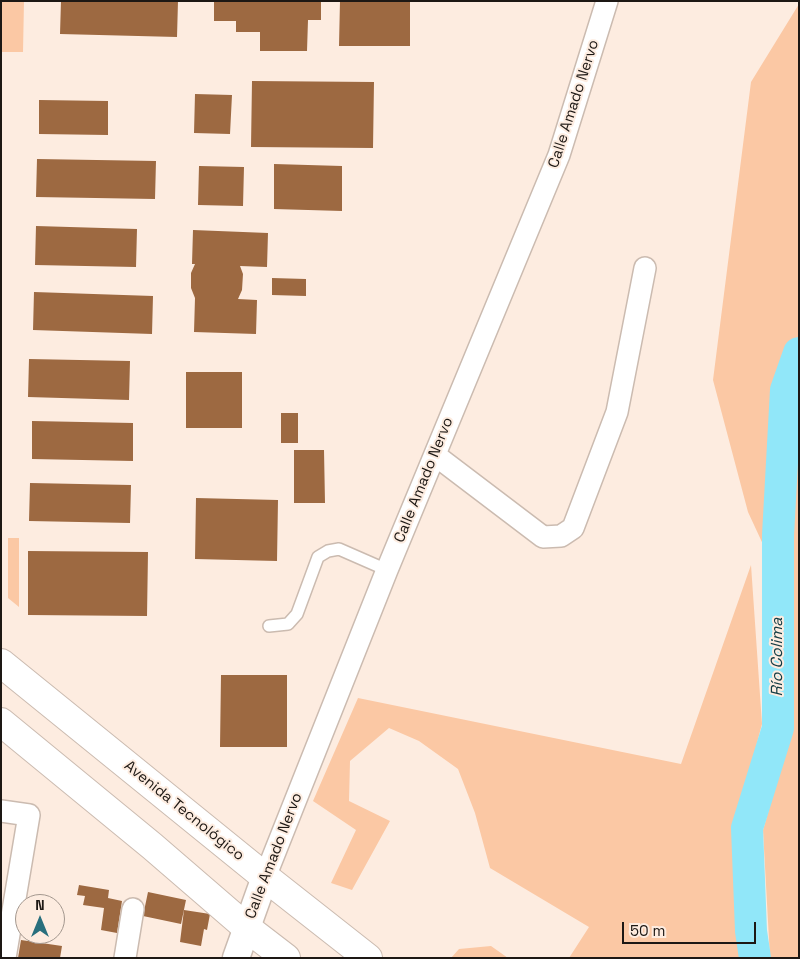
<!DOCTYPE html>
<meta charset="utf-8">
<style>
body{margin:0}
#map{position:relative;width:800px;height:959px;overflow:hidden;background:#fdece0;font-family:"Space Grotesk",sans-serif}
canvas{display:block}
.frame{position:absolute;inset:0;border:2px solid #1d1814;pointer-events:none}
.north{position:absolute;left:15px;top:894px;width:50px;height:50px;box-sizing:border-box;background:#fdece0;border:1px solid #a3978e;border-radius:50%;rotate:0deg;font-size:14px;font-weight:700;line-height:20px;text-align:center;color:#1d1814}
.north::after{content:'';display:block;margin:auto;width:18px;height:22px;background:#296f7d;clip-path:polygon(50% 0,100% 100%,50% 72%,0 100%)}
.scale{position:absolute;left:622px;top:922px;width:134px;height:22px;box-sizing:border-box;border:2px solid #1d1814;border-top:0;padding-left:6px;font-size:15px;line-height:18px;white-space:nowrap;color:#1d1814;-webkit-text-stroke:4px #fdece0;paint-order:stroke}
</style>
<div id="map">
<canvas width="800" height="959"></canvas>
<div class="frame"></div>
<div class="north">N</div>
<div class="scale">50 m</div>
</div>
<script>
const context = document.querySelector('canvas').getContext('2d');
context.lineJoin = 'round';
function paint(path, color) { context.fillStyle = color; context.fill(path, 'evenodd'); }
function strokePath(path, color, width, dash) { context.strokeStyle = color; context.lineWidth = width; context.lineCap = dash ? 'butt' : 'round'; context.setLineDash(dash || []); context.stroke(path); }
function label(font, color, halo, rows, align = 'center') {
  context.font = font + ' "Space Grotesk",sans-serif'; context.lineWidth = 4; context.setLineDash([]); context.textBaseline = 'middle'; context.strokeStyle = halo; context.fillStyle = color; for (const [text, x, y, turn = 0] of rows) {
    context.save(); context.translate(x, y); context.rotate((+turn || 0) * Math.PI / 180); context.textAlign = isNaN(turn) ? turn : align; if (halo) context.strokeText(text, 0, 0); context.fillText(text, 0, 0); context.restore();
  }
}
paint(new Path2D(`
 M1,1H24L23,52H1Z
 M799,4V958H770L763,830L793,726L787,596L748,512L713,380L751,82Z
 M8,538H19V607L8,598Z
 M751,565L762,724L735,827L741,958H569L589,927L490,868L475,813L458,769L419,741L389,728L350,761L349,801L390,821L352,890L331,883L356,830L313,801L358,698L681,764Z
 M491,946L508,958H451L459,949Z`), '#fbc8a4');
strokePath(new Path2D(`
 M755,958L751,931L747,828L778,728V535L786,390L799,353`), '#91e7f9', 32);
paint(new Path2D(`
 M61,1H178L177,37L60,34Z
 M214,1H321V20H308L307,51H260V32H236V21H214Z
 M340,1H410V46H339Z
 M252,81L374,82L373,148L251,147Z
 M195,94L232,95L230,134L194,133Z
 M39,100L108,101V135L39,134Z
 M37,159L156,161L155,199L36,197Z
 M274,164L342,166V211L274,209Z
 M199,166L244,167L243,206L198,205Z
 M36,226L137,229L136,267L35,265Z
 M193,230L268,233L267,267L240,266L243,274L242,290L238,299L257,300L256,334L194,332L195,298L191,288V273L195,264H192Z
 M272,278L306,279V296L272,295Z
 M34,292L153,296L152,334L33,330Z
 M29,359L130,361L129,400L28,397Z
 M186,372H242V428H186Z
 M281,413H298V443H281Z
 M32,421L133,423V461L32,459Z
 M294,450H324L325,503H294Z
 M30,483L131,485L130,523L29,521Z
 M196,498L278,500L277,561L195,559Z
 M28,551L148,552L147,616L28,615Z
 M221,675H287V747H220Z
 M79,885L109,890L108,898L122,901L117,933L101,930L104,908L83,905L85,896L77,895Z
 M148,892L186,900L181,924L143,916Z
 M184,910L210,914L207,930L204,929L201,946L180,942Z
 M21,940L62,946L60,958H18Z`), '#9d6941');
const service = new Path2D(`
 M269,626L288,624L297,614L318,557L328,551L339,549L387,570`);
const minor = new Path2D(`
 M435,455L543,537L561,536L573,528L617,412L645,268
 M1,811L29,815L5,958
 M265,877L387,570L559,155L607,1
 M125,958L133,909`);
const tertiary = new Path2D(`
 M236,958L265,877`);
const primary = new Path2D(`
 M1,663L265,877L368,958
 M1,722L152,846L247,928L286,958`);
strokePath(service, '#cbbbb0', 14);
strokePath(minor, '#cbbbb0', 24);
strokePath(tertiary, '#cbbbb0', 29);
strokePath(primary, '#cbbbb0', 30);
strokePath(service, '#fff', 11);
strokePath(minor, '#fff', 21);
strokePath(tertiary, '#fff', 26);
strokePath(primary, '#fff', 28);
label('15px', '#1d1814', '#fdece0', [
 ["Calle Amado Nervo",574,104,-72],
 ["Calle Amado Nervo",424,480,-68],
 ["Avenida Tecnológico",184,811,39],
 ["Calle Amado Nervo",274,856,-69]
]);
label('italic 16px', '#123b43', '#fdece0', [
 ["Río Colima",778,657,-90]
]);
</script>
